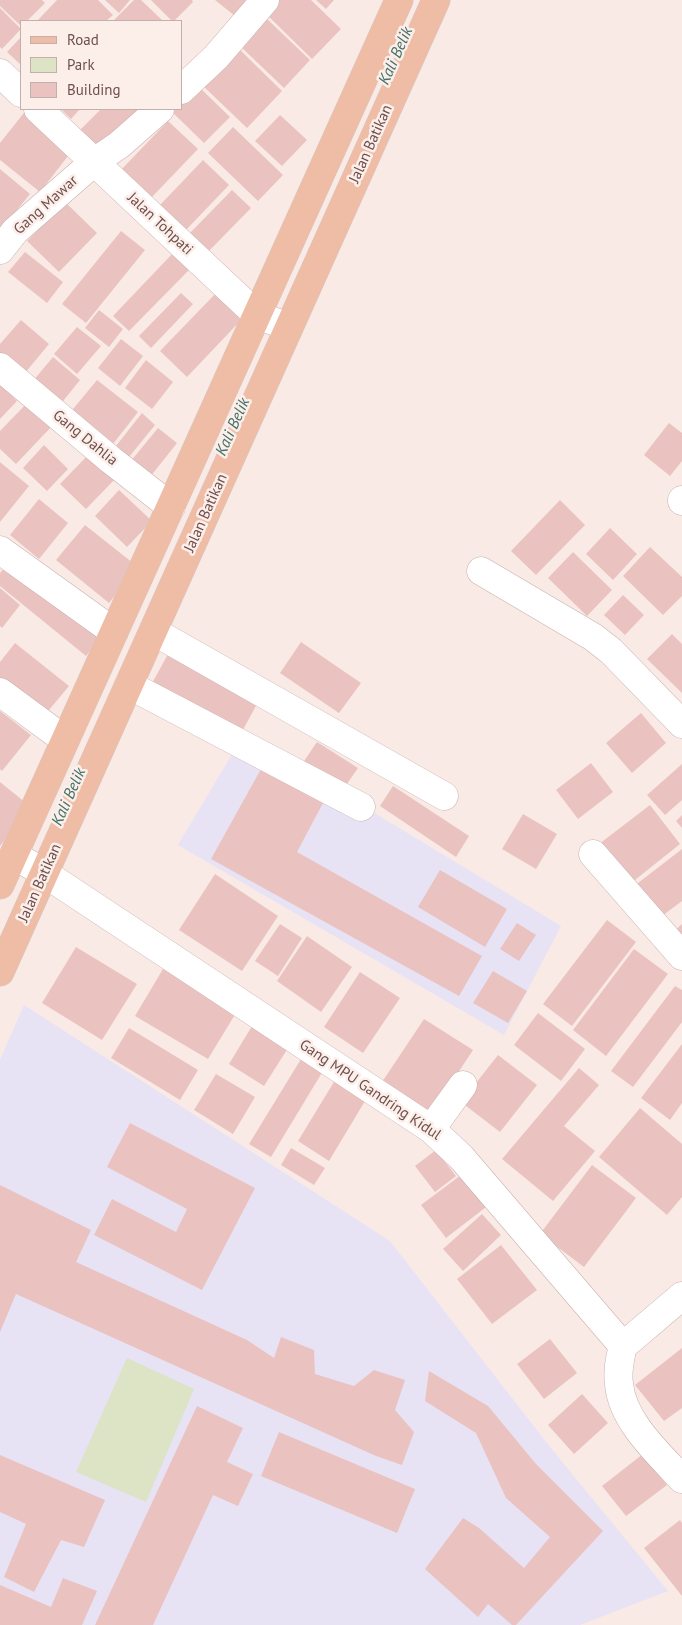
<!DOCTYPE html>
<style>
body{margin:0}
#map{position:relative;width:682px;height:1625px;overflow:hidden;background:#f9eae5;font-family:"PT Sans",sans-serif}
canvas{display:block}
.legend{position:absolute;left:20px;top:20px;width:162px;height:90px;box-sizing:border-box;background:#fcefea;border:1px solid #c3afac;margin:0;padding:6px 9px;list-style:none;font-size:15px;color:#6e4f4e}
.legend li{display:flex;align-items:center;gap:10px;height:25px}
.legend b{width:25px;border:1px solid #c3afac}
</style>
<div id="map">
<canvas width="682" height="1625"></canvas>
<ul class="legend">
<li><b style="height:6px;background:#efbca5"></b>Road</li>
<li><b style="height:14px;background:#dce4c5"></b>Park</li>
<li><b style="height:14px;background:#eac3c0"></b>Building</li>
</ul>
</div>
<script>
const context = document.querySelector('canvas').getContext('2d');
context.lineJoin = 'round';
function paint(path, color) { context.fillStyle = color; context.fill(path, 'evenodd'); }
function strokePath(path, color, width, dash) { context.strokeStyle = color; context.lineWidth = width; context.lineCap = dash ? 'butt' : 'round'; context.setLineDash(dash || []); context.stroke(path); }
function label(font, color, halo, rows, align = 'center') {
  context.font = font + ' "PT Sans",sans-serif'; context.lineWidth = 5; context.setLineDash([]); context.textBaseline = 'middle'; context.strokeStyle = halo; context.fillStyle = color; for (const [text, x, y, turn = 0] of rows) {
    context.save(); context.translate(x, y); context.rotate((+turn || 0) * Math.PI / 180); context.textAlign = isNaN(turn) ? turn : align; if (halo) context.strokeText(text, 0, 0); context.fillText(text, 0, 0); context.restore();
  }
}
paint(new Path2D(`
 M244,734L561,926L504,1035L178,845Z
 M24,1005L390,1241L550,1447L668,1591L580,1625H0V1060Z`), '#e8e2f5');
paint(new Path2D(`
 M127,1358L194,1389L146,1502L76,1472Z`), '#dce4c5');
paint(new Path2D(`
 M0,0H42L45,3L27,21H21V26L0,6Z
 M57,0H98L113,15L106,21H37Z
 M105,0H130L119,13Z
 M134,0H141L163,21H113Z
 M151,0H192L193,2L174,21H172Z
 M215,0H248L235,16Z
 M277,0H311L341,29L312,59L265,13Z
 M316,0H334L326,9Z
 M0,8L21,29L2,49L0,47Z
 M265,17L310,60L284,88L238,44Z
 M21,37V65L7,52Z
 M237,47L282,91L247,128L201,84Z
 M198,86L230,117L204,143L172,112L176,109H181V103Z
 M27,109L75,147L40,192L0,160V143Z
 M61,109H80L71,119Z
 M101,109H142L98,154L76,134Z
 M280,115L307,140L282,166L255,141Z
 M168,121L198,149L150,199L120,171Z
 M233,127L283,175L258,201L208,153Z
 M203,160L229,185L186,230L160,205Z
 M0,169L30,194L1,230L0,229Z
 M232,190L251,208L207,253L188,235Z
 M65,202L97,233L59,272L27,241Z
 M121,231L145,250L86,323L62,304Z
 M25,252L63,282L47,303L8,272Z
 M174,252L191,268L129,331L113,316Z
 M218,291L244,317L187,377L160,351Z
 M181,293L193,304L151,348L139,336Z
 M99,310L123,329L109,347L85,328Z
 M21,320L49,344L20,379L0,362V344Z
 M77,327L101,346L77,374L54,354Z
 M121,339L143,356L120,386L98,368Z
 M53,357L80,380L55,411L27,388Z
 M146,360L173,382L152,409L125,388Z
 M97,380L138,412L106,453L64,420Z
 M0,384L17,401L0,419Z
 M30,400L54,424L16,464L0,449V431Z
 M142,413L155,425L125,462L112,451Z
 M669,423L682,433V461L670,476L644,455Z
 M158,428L177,443L150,477L130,462Z
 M44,445L68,469L47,491L23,468Z
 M91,452L117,477L86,509L60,484Z
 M0,462L29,486L0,522Z
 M119,490L152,521L127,547L95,516Z
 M39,499L68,523L39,559L10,535Z
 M560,500L585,525L536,575L511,551Z
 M85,525L138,567L109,603L56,560Z
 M610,528L637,554L613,580L586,554Z
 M650,547L682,577V596L663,615L623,576Z
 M573,552L612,590L587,616L548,578Z
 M10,561L102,635L86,656L0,586V573Z
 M0,588L20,605L2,628L0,626Z
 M623,595L644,615L625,635L604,615Z
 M672,634L682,644V693L647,659Z
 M301,642L361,683L339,713L280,673Z
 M15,643L69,686L44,716L0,681V662Z
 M168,654L257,704L239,737L150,687Z
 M0,711L31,735L2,771L0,769Z
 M641,713L666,743L632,773L606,743Z
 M317,742L358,768L342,791L302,764Z
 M591,763L613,792L578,819L556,790Z
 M682,764V800L665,815L647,795Z
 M261,769L323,803L297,852L482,956L459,996L211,859Z
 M0,782L31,807L0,846Z
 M393,786L469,836L456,857L380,806Z
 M650,805L680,844L630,884L599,844Z
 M523,814L557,834L536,869L502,849Z
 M682,815V828L676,821Z
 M682,849V901L654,922L629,890Z
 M440,870L507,909L485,947L418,907Z
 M215,874L278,916L242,971L179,930Z
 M607,920L636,942L572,1026L543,1004Z
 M517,923L536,935L519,961L500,949Z
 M280,924L302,938L278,976L255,961Z
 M682,924V948L670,935Z
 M307,936L352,967L321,1012L277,981Z
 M76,947L137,984L102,1040L42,1003Z
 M634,949L668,974L606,1056L573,1030Z
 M166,964L239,1008L208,1059L135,1016Z
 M493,971L527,991L508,1023L473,1003Z
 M360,972L400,998L363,1053L324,1027Z
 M675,986L682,990V1022L633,1087L611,1071Z
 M538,1013L585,1049L561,1081L514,1045Z
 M424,1019L473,1050L431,1114L382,1082Z
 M252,1026L288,1048L264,1086L229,1064Z
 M129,1028L198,1070L180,1100L111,1058Z
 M682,1044V1103L670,1120L641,1098Z
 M498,1055L537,1085L500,1132L461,1102Z
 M301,1059L323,1071L271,1157L249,1144Z
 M579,1068L599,1085L564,1126L595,1151L553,1201L502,1159Z
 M216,1074L255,1097L233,1134L194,1110Z
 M337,1077L368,1096L329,1161L298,1141Z
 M640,1108L682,1144V1197L667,1215L599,1157Z
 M130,1123L255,1188L202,1290L94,1235L112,1199L176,1232L187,1209L107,1167Z
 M291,1148L325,1168L314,1185L281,1165Z
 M436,1150L456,1176L435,1192L415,1166Z
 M592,1165L636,1198L584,1267L540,1234Z
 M465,1172L490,1204L446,1238L421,1205Z
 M0,1185L91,1230L76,1262L247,1340L274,1358L281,1337L314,1350L315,1374L354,1386L374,1370L405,1380L395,1410L414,1432L402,1465L376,1456L16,1294L0,1332Z
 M482,1214L501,1235L463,1271L443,1249Z
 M501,1245L537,1290L492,1324L457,1279Z
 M550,1339L577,1373L544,1399L517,1364Z
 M682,1348V1408L664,1421L635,1385Z
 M429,1371L488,1406L536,1464L603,1531L516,1625H512L488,1604L478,1617L425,1569L463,1518L479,1528L524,1568L550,1537L506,1498L476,1433L425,1401Z
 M582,1394L608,1423L574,1454L548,1425Z
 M197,1406L243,1428L227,1462L253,1474L238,1506L213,1495L153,1625H95Z
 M279,1432L415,1489L397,1533L261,1476Z
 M643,1454L667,1485L626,1516L602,1486Z
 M0,1455L105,1500L84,1547L61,1540L34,1592L4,1577L26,1524L0,1512Z
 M680,1520L682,1523V1596L644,1548Z
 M63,1578L97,1591L82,1625H0V1585L51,1607Z`), '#eac3c0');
const minor = new Path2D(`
 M0,73L21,93
 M181,90L216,57L265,0
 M38,109L257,315L289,327
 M0,250L15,231L94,162L119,145L160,109
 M0,367L111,460L171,507
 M682,501V500
 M0,550L114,632
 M481,571L593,637L611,651L682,724
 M153,631L444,796
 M129,685L361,807
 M0,692L65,740
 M593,854L682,956
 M14,855L44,873L431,1129L461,1157L623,1346C620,1358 617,1371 619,1384C622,1421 659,1454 682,1479
 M431,1129L463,1085
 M623,1346L682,1296`);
const major = new Path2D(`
 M0,885L399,0
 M0,972L436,0`);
strokePath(minor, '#c8b1ad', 29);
strokePath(major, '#d4caca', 29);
strokePath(minor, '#fff', 28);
strokePath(major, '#efbca5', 28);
label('15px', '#6e4f4e', '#fcefea', [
 ["Jalan Batikan",371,144,-66],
 ["Gang Mawar",46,205,-42],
 ["Jalan Tohpati",160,224,43],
 ["Gang Dahlia",85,438,39],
 ["Jalan Batikan",206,513,-66],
 ["Jalan Batikan",40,883,-66],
 ["Gang MPU Gandring Kidul",370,1090,34]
]);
label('italic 16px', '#44726a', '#fcefea', [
 ["Kali Belik",396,56,-66],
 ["Kali Belik",233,427,-66],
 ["Kali Belik",69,797,-66]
]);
</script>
